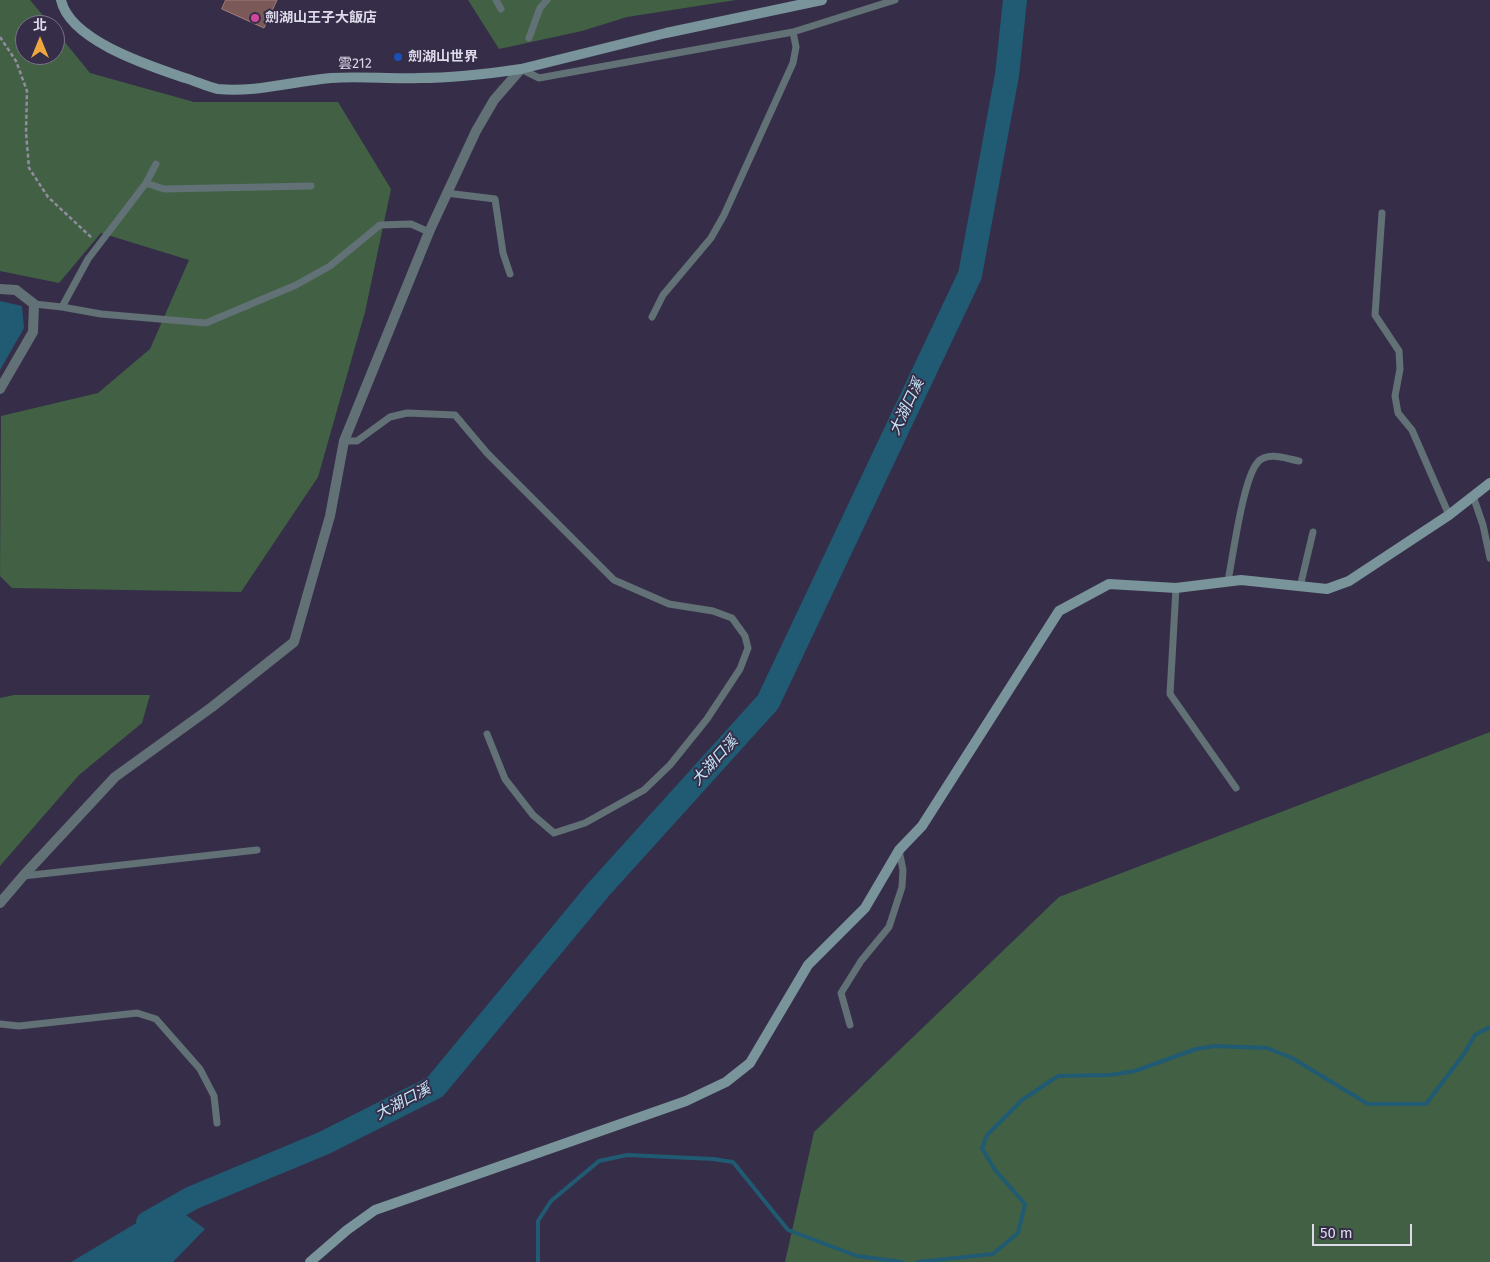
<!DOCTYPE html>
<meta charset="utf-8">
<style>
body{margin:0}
#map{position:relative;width:1490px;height:1262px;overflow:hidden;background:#362e48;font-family:"Fira Sans","Noto Sans TC",sans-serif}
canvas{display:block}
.north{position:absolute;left:15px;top:15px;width:50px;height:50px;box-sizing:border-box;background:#362e48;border:1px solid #797389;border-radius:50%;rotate:0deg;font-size:14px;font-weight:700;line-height:20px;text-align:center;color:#dedaea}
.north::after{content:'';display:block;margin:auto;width:18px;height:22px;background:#f0a63f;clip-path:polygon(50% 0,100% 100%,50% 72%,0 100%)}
.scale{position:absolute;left:1312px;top:1224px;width:100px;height:22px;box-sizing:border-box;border:2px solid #dedaea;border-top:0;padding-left:6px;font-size:15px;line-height:18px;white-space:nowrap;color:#dedaea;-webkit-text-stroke:4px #362e48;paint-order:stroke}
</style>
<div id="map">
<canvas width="1490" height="1262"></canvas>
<div class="north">北</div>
<div class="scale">50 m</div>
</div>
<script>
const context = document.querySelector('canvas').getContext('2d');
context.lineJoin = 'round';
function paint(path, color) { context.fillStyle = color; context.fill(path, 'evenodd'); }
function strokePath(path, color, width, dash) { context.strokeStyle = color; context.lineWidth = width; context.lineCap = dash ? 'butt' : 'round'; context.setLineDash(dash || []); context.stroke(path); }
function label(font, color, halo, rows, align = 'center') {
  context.font = font + ' "Fira Sans","Noto Sans TC",sans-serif'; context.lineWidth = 4; context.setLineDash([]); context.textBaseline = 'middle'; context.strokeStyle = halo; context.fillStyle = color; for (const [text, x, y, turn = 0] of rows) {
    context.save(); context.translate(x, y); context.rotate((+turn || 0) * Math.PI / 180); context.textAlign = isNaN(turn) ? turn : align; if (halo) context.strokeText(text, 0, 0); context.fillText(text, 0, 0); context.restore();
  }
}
paint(new Path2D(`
 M0,0H30L51,25H25V55H55V30L90,73L194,102H338L391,189L365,312L318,477L241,592L12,588L0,576L1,416L98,393L150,349L189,260L101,233L59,283L0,271Z
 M468,0H736L627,17L582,31L499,49Z
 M14,695H150L142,723L79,775L0,866V698Z
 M1490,732V1262H785L814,1132L1059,897Z`), '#416044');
paint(new Path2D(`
 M0,301L22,306L24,328L0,370Z
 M170,1203L205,1229L173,1262H71Z`), '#205a73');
strokePath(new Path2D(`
 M538,1262V1221L551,1201L599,1161L627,1155L713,1159L733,1162L788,1230L857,1256L902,1262
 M918,1262L993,1254L1018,1233L1025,1204L995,1170L982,1148L987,1135L1022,1100L1058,1076L1110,1075L1135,1071L1196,1049L1215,1046L1267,1048L1292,1058L1368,1104H1426L1464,1054L1475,1035L1490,1027`), '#205a73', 4);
strokePath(new Path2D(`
 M148,1223L192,1198L324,1143L435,1087L599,889L768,702L970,275L1007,75L1015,0`), '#205a73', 24);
const building = new Path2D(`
 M226,0H277L264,28L222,9Z`);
paint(building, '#7b5958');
strokePath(building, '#a27d7c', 1);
strokePath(new Path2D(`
 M0,37L16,61L27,91L26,132L29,168L48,197L92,238`), '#928ca0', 2.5, [4, 2.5]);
strokePath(new Path2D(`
 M496,0L501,9
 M529,38L540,8L547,0
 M521,69L539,78L793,32L895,0
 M146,183L164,189L311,186
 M446,193L495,199L503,253L510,274
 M1382,213L1375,315L1399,351L1400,369L1395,396L1398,413L1412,430L1449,515
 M34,304L62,307L88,259L146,183L156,164
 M62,307L101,314L206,323L296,285L330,266L380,225L411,224L429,232
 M652,317L663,295L711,238L724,215L793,63L796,47L793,32
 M344,441H357L390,417L407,413L455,415L487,453L614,580L669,604L713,611L732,618L745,636L748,648L740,669L707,719L670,765L644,790L585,823L554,833L533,815L505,779L487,734
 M1473,496L1483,525L1490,558
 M1228,581C1233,556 1243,478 1258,462C1268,451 1287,459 1299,461
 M1300,587L1313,532
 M1176,588L1170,694L1236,788
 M23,876L257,850
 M0,1024L19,1026L137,1013L156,1019L200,1069L214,1096L217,1123
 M850,1025L841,993L861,961L889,927L902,887L903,870L899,850`), '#617175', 7);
strokePath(new Path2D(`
 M0,289L16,290L34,304L33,332L0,389
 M0,903L23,876L115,777L212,707L294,642L330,516L344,441L429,232L476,131L494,100L521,69`), '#617175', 10);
strokePath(new Path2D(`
 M61,0C70,41 150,66 185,78C196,81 207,87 218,89C255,93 294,81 331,78C360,76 389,79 419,78C453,78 487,74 521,69L666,33L822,0
 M310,1262L347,1230L375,1210L686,1101L726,1082L750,1063L808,965L865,908L899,850L922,826L1059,611L1109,584L1176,588L1241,580L1327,589L1349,581L1449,515L1490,483`), '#79949a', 10);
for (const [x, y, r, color] of [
 [255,18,5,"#d1479c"],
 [398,57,5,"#1a4fb4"]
]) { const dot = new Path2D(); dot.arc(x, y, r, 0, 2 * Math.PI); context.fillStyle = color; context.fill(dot); strokePath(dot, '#362e48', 2); }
label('bold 14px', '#dedaea', '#362e48', [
 ["劍湖山王子大飯店",265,18],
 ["劍湖山世界",408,57]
], 'left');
label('14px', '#dedaea', '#362e48', [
 ["雲212",355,64,-1]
]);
label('italic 15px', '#c7e7f8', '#362e48', [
 ["大湖口溪",907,407,-65],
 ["大湖口溪",715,761,-48],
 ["大湖口溪",403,1102,-28]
]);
</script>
